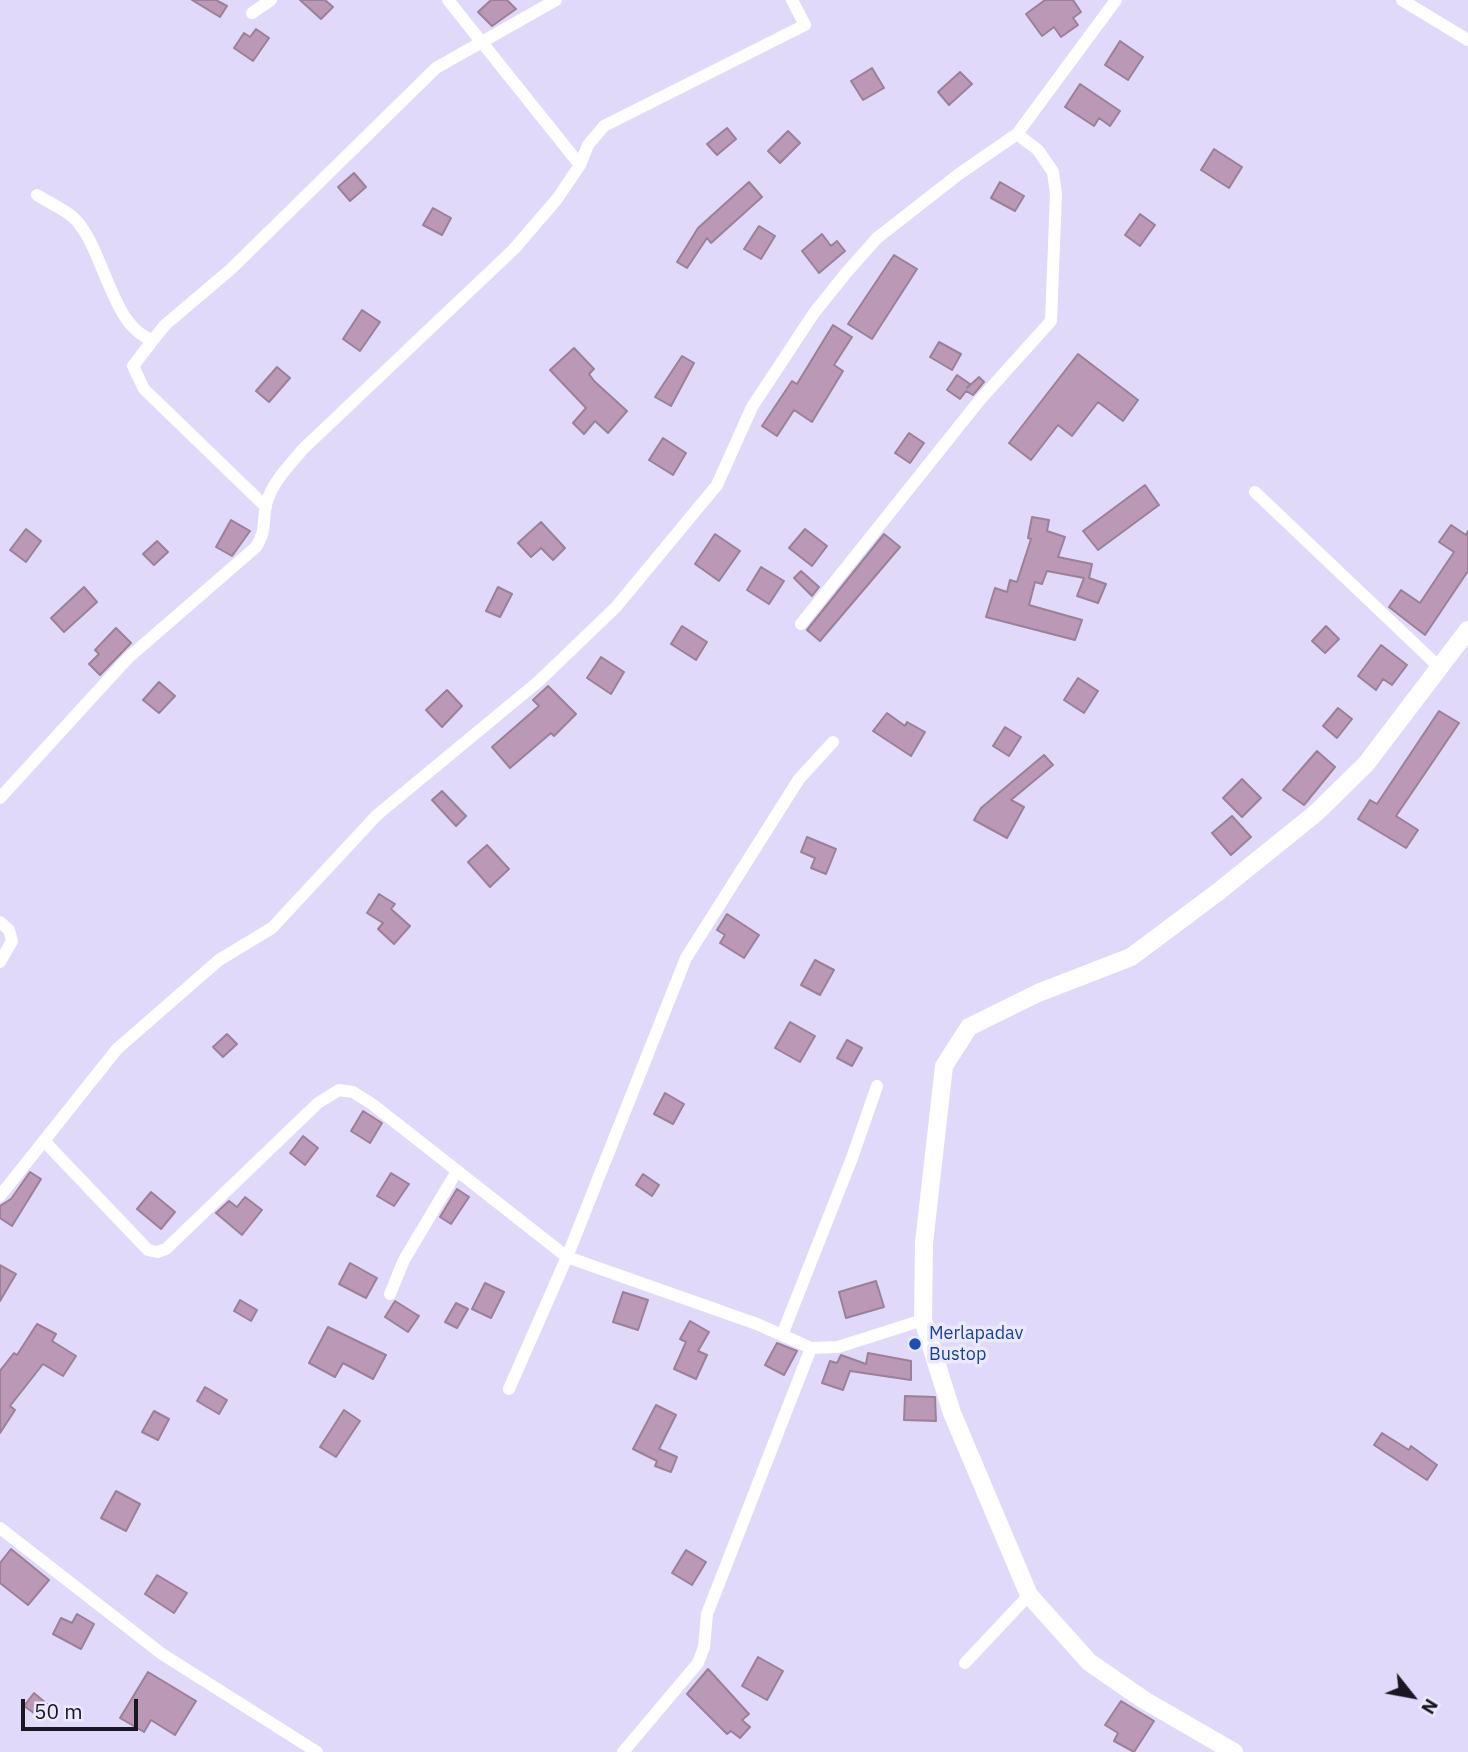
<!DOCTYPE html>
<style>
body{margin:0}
#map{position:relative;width:1468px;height:1752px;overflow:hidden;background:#e0d9fa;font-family:"IBM Plex Sans",sans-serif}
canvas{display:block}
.north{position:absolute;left:1377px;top:1661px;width:70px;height:70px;-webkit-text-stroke:5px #ece9fc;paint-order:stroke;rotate:121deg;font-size:19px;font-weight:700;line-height:28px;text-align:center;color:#1a1722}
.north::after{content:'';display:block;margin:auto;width:24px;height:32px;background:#1a1722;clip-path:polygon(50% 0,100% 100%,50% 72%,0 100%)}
.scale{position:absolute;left:21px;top:1699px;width:117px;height:32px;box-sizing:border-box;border:4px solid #1a1722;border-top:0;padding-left:9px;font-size:21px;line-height:24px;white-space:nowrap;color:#1a1722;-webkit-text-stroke:5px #ece9fc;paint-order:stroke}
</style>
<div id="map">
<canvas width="1468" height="1752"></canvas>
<div class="north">N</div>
<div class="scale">50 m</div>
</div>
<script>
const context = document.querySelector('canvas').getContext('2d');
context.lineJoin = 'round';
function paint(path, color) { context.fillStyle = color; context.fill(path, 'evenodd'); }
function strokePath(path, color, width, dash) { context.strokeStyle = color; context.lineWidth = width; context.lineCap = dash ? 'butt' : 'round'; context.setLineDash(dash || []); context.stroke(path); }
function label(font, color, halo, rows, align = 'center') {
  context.font = font + ' "IBM Plex Sans",sans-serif'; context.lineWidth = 7; context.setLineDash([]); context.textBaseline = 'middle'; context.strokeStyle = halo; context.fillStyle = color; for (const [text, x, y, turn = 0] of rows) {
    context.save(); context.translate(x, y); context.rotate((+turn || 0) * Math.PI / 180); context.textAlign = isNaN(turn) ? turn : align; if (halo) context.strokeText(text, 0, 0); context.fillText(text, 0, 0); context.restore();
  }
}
const building = new Path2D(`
 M192,0H216L227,6L220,17Z
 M300,0H325L333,7L321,19Z
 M491,0H507L516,9L492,26L478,12Z
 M1045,0H1073L1081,12L1073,18L1078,25L1061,37L1054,27L1042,36L1026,14Z
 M256,29L269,38L253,61L234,48L244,33L250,37Z
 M1120,41L1143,57L1128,80L1105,65Z
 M872,68L884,88L863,100L851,81Z
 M960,72L972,84L949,105L938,92Z
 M1080,84L1120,111L1110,126L1099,118L1094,126L1065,107Z
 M727,128L736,139L717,155L707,144Z
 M788,131L800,143L780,163L768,151Z
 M1214,149L1242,167L1229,188L1201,170Z
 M354,173L366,187L350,201L338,187Z
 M749,182L762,197L711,243L707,238L687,268L677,262L698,228Z
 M1000,182L1024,196L1015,211L991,198Z
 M433,208L451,218L442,235L423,225Z
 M1140,214L1155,225L1140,246L1125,235Z
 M759,226L775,236L761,259L744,249Z
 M822,234L831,246L837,241L845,251L819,273L802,251Z
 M894,255L917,269L872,339L848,324Z
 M362,310L380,322L360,351L343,339Z
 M833,325L852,337L834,365L843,371L812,422L794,410L777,436L762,426L792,381L797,384Z
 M939,342L961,354L952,370L930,357Z
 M574,348L594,369L589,374L594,381L627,411L608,433L595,421L584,434L573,423L586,408L550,370Z
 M1078,354L1138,400L1123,421L1098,402L1072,436L1058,425L1031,460L1009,443Z
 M682,356L694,363L671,406L655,397Z
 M277,367L290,378L269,402L256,391Z
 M957,375L970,384L967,388L979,377L984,382L973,395L966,391L960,399L947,390Z
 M909,433L924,443L910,463L895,453Z
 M663,438L686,453L673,475L649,460Z
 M1145,485L1159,505L1098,550L1083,531Z
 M1032,517L1049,520L1047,531L1065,537L1058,557L1092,564L1089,578L1106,584L1098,603L1077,596L1084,578L1047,571L1042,584L1035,582L1029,605L1082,620L1075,640L986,617L995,588L1007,592L1010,580L1017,582L1031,539L1028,538Z
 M231,520L250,531L232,556L216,547Z
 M541,522L565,548L553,560L541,548L531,557L518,543Z
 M1451,525L1466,535L1468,531V571L1425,635L1389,607L1401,590L1420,603L1454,552L1439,542Z
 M26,529L41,541L26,562L10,550Z
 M805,529L827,546L812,566L789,548Z
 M715,534L740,551L719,581L695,564Z
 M884,534L900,547L820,641L807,630Z
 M157,541L168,552L154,565L143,554Z
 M761,567L784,581L769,604L747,590Z
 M801,571L819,587L812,596L794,578Z
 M84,587L97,602L64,632L51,618Z
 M498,587L512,594L500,617L486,611Z
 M682,626L707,642L696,660L671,644Z
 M1326,626L1339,639L1325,653L1312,641Z
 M116,628L131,643L100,675L89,664L99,654L95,650Z
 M1381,645L1407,665L1392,685L1383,679L1376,690L1358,676Z
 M601,657L624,672L611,694L587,678Z
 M1078,678L1098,691L1084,713L1064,700Z
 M159,682L175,696L159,713L143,700Z
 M548,686L576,714L554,736L551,733L510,768L492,747L539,706L533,700Z
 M447,690L462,706L442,727L426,710Z
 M1338,708L1352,719L1337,738L1323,726Z
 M1439,711L1459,723L1396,816L1418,830L1406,848L1358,819L1370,800L1377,804Z
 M887,713L905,726L907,722L925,732L911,756L873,731Z
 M1005,727L1021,737L1009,756L993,746Z
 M1317,751L1335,767L1304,805L1283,790Z
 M1044,755L1053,765L1011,800L1024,807L1007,838L974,820L981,808Z
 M1242,779L1261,798L1242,817L1223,798Z
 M442,791L466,816L456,826L432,800Z
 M1232,816L1251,837L1231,855L1212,833Z
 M807,837L836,849L826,874L811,868L815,858L801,852Z
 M487,845L509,869L490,887L468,862Z
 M379,894L395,904L391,909L410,926L394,944L378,929L383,923L367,913Z
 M727,914L759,935L744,958L720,943L725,935L717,930Z
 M815,960L834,970L820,995L801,985Z
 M790,1022L815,1036L800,1062L775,1048Z
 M227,1034L237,1044L223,1057L213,1047Z
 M847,1040L862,1048L852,1066L837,1058Z
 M665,1093L684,1104L673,1124L654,1114Z
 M363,1111L382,1123L370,1143L351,1131Z
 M303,1136L318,1148L305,1165L290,1153Z
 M30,1172L41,1179L12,1226L0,1218V1206L11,1199Z
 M391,1173L409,1184L394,1206L377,1196Z
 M643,1174L659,1185L652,1196L636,1185Z
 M457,1189L469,1197L451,1224L440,1217Z
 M151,1192L175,1212L161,1229L137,1209Z
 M245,1197L262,1210L242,1235L216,1213L229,1201L237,1207Z
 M350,1263L377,1278L366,1298L339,1284Z
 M0,1265L16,1274L0,1301Z
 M876,1281L884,1307L846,1318L839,1292Z
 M485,1283L504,1292L491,1318L472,1309Z
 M623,1292L648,1300L638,1330L613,1322Z
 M240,1300L257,1310L251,1321L234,1311Z
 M395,1301L419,1316L408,1332L385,1317Z
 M456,1303L468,1309L457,1328L445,1322Z
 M690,1321L709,1332L698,1351L707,1355L696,1379L674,1369L686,1342L680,1339Z
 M37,1324L56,1334L52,1341L76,1356L63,1376L43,1364L10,1406L15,1410L0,1433V1371L14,1353L17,1355Z
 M328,1327L386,1355L373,1379L343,1363L335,1377L309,1363Z
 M777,1343L797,1351L784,1375L765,1365Z
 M868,1353L911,1361V1380L850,1371L843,1390L822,1383L830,1361L837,1363L841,1355L866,1364Z
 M205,1387L227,1400L219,1414L197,1401Z
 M905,1396L935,1397L936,1421L904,1420Z
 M656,1405L676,1415L659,1449L677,1457L671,1472L655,1466L657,1461L633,1449Z
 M344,1410L360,1421L336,1457L320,1447Z
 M154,1411L169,1419L158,1440L142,1432Z
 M1382,1433L1409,1450L1411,1446L1437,1465L1427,1480L1374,1445Z
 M116,1491L140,1504L126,1531L101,1518Z
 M11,1549L49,1580L28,1605L0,1583V1563Z
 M686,1550L706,1562L692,1585L672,1573Z
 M157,1575L187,1593L174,1613L145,1594Z
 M77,1614L94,1624L81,1649L53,1634L61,1618L72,1623Z
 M758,1657L783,1671L767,1700L742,1686Z
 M708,1669L749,1714L742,1720L750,1727L740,1738L731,1731L727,1734L687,1694Z
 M148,1672L196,1701L175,1735L151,1720L144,1732L120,1718Z
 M34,1693L47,1704L38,1716L24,1706Z
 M1121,1701L1154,1721L1134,1752L1114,1741L1118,1733L1105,1725Z`);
paint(building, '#ba98b6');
strokePath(building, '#9a8197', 2);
strokePath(new Path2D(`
 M448,0L580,165
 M1402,0L1468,40
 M252,13L271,0
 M37,195C48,202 64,209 74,218C104,247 111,328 153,340L165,325L231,269L436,68L556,0
 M153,340L133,366L144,389L266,507
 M1255,492L1438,666
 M801,624L979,401L1051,321L1056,194L1053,172L1038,150L1017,134
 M0,798L128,658L256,547C267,529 262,523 266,505C271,483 290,465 303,449L514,249L557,199L580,165L588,145L604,126L805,25L792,0
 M0,922L9,930L12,941L0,962
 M45,1142L148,1250L157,1252L166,1249L318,1103L339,1090L353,1092L372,1104L567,1257L757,1324L811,1348L838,1347L923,1320
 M0,1196L117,1049L219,960L272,928L377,815L539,681L616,607L717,485L752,407L814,313L846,273L877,238L959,174L1017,134L1116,0
 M390,1294L404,1260L457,1171
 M782,1335L852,1158L877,1086
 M509,1389L567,1257L686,958L799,779L833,742
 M0,1528L162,1654L317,1752
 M965,1663L1029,1595
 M623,1752L698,1663L704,1647L707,1614L811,1348`), '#fff', 12);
strokePath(new Path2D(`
 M1234,1752L1144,1700L1089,1662L1029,1595L952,1413L923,1320L924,1243L944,1066L969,1027L1038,993L1131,957L1218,892L1316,813L1366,764L1468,630`), '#fff', 18);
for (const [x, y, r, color] of [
 [915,1344,7,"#1a4fb4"]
]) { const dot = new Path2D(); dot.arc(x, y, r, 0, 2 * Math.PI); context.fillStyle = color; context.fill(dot); strokePath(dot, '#ece9fc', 2.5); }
label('18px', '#164399', '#ece9fc', [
 ["Merlapadav",929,1334],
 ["Bustop",929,1355]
], 'left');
</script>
